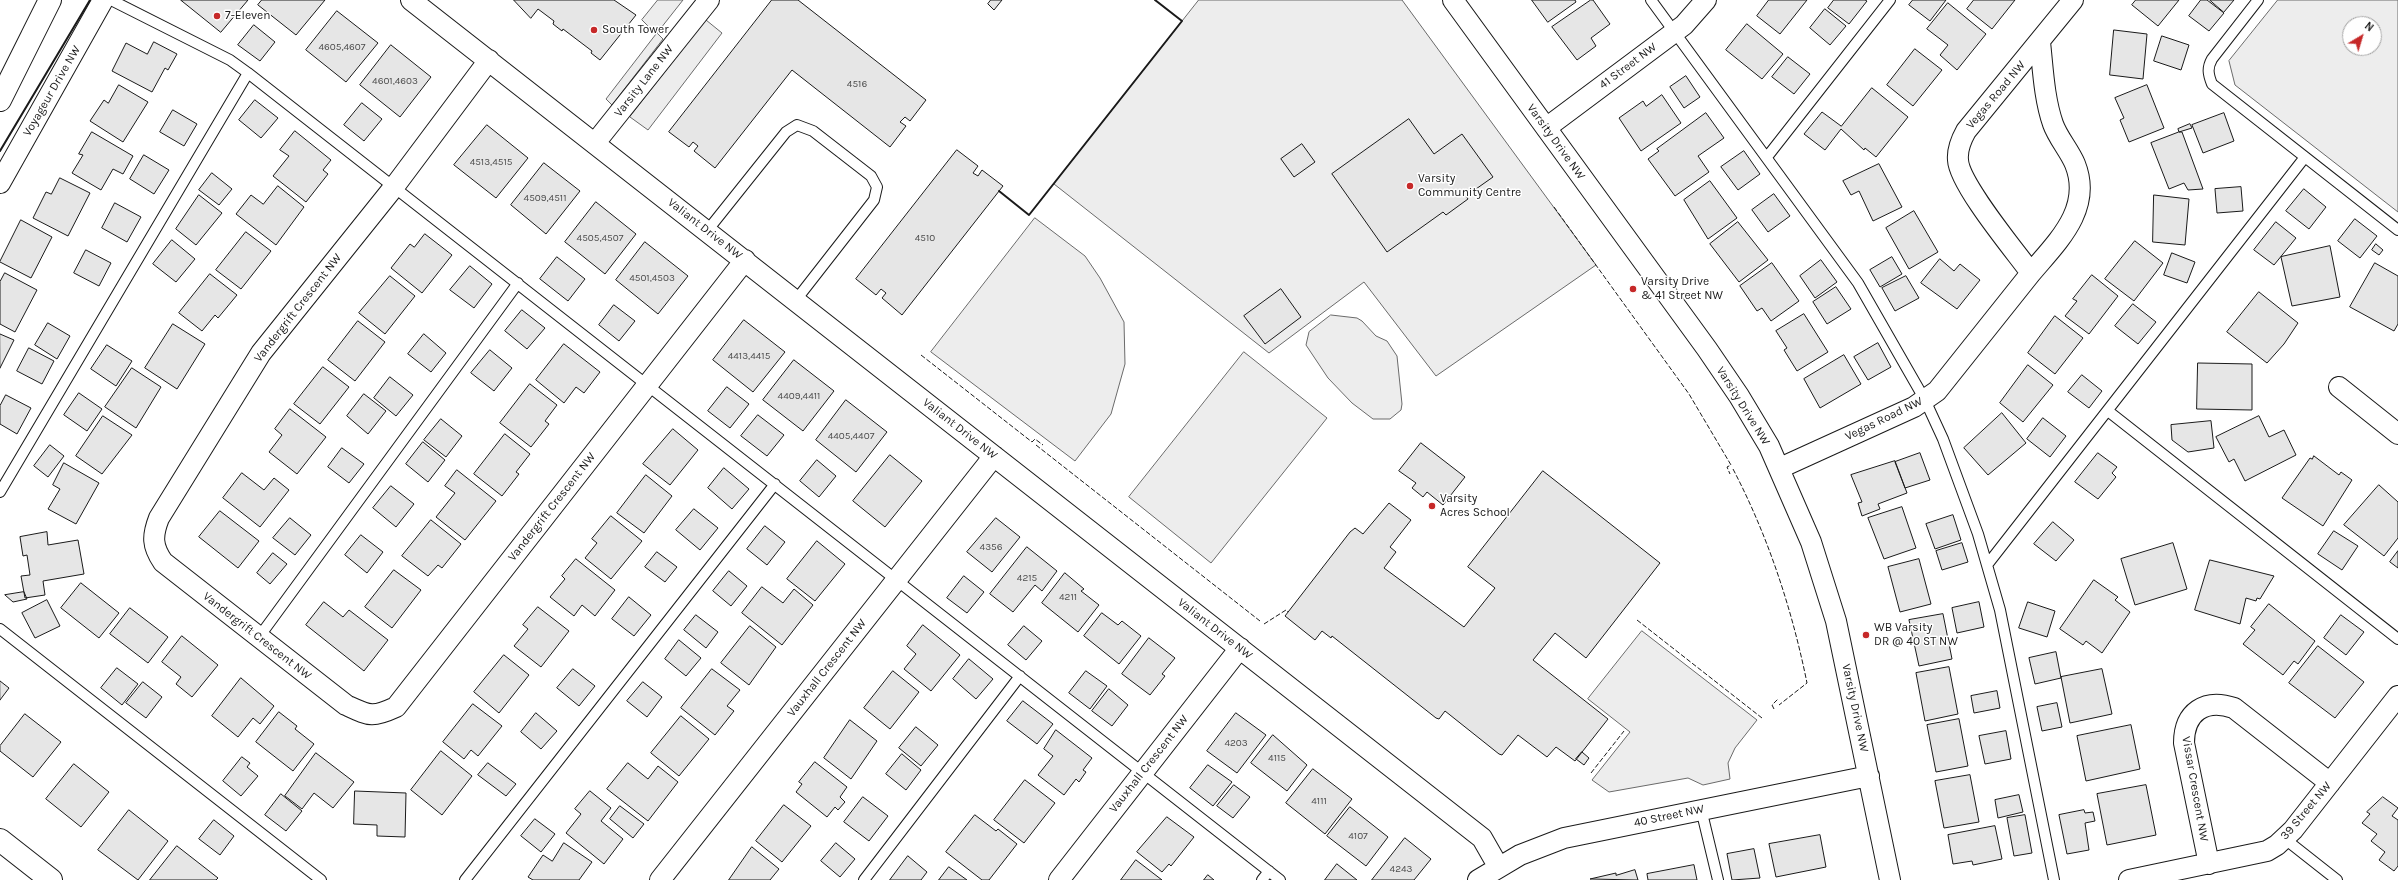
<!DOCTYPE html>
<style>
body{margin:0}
#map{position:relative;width:2398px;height:880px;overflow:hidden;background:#fff;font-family:Karla,sans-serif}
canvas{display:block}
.north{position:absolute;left:2342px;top:16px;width:40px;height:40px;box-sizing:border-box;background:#fff;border:1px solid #a3a3a3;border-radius:50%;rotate:38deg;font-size:11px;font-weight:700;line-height:16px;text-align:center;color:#1a1a1a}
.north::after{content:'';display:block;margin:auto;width:14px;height:18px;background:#c62828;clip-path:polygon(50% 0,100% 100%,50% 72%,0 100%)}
</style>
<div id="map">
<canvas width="2398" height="880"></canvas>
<div class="north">N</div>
</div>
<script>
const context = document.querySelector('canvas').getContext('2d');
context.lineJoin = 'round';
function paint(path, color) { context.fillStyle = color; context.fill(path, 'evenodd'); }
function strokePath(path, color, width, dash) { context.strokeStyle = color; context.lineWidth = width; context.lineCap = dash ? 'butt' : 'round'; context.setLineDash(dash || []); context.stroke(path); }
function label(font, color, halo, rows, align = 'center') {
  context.font = font + ' Karla,sans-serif'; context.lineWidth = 3; context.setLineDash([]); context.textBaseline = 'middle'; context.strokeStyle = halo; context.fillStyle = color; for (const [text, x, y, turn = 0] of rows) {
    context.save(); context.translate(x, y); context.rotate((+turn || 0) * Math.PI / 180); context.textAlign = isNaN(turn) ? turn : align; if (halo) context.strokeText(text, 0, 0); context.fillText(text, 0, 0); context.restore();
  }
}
const built = new Path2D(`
 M658,0H683L657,33L663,39L612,105L606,99L656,34L642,20Z
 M1199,0H1402L1596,265L1436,376L1364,282L1269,353L1054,184Z
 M2278,0H2398V212L2235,85L2229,61ZM2350,24H2374V48H2350Z
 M706,20L722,33L648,130L630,117Z
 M1035,218L1085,256L1100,278L1124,322L1125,364L1111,414L1075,461L931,352Z
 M1331,315L1357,318L1362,321L1376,336L1387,341L1397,356L1402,404L1401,410L1390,419H1373L1352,403L1328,378L1306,345L1309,332Z
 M1244,352L1327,418L1211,563L1129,497Z
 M1642,631L1757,720L1735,748L1728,763L1730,779L1703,785L1688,778L1609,792L1592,780L1630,732L1588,699Z`);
paint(built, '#ededed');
strokePath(built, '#6a6a6a', 1);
const building = new Path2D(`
 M181,0H248L221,32Z
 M262,0H325L296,35L258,5Z
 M514,0H614L636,15L600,60L591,53L592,51L563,29L562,31L553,24L554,21L538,9L531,18Z
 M772,0H798L926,100L910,121L905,117L900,122L906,126L890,147L792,70L715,168L694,151L698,146L693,142L689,147L669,132Z
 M991,0H1002L994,10L988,4Z
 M1532,0H1575L1576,2L1548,22Z
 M1591,0H1593L1610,24L1591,38L1596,46L1577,60L1552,27Z
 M1769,0H1807L1780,34L1757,16Z
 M1834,0H1865L1867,1L1849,24L1828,8Z
 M1913,0H1946L1930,21L1909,5Z
 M1974,0H2015L1992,29L1967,9Z
 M2136,0H2179L2158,26L2132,5Z
 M2201,0H2207L2224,13L2209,31L2189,16Z
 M2210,0H2234L2224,12Z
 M1948,3L1986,34L1957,70L1940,55L1948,45L1927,29Z
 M1825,9L1846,26L1830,45L1810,28Z
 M337,11L378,43L346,82L306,50Z
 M1747,24L1783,54L1762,79L1726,50Z
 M254,25L275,42L260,61L238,45Z
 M2114,30L2147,34L2143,79L2110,75Z
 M2162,36L2189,45L2181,70L2154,61Z
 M154,42L177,54L168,70L165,68L152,92L112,71L126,43L147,54Z
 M391,45L431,77L400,117L360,85Z
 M1915,49L1942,70L1913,106L1887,85Z
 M1788,57L1810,74L1794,94L1772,77Z
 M1686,76L1700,97L1684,108L1670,87Z
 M119,85L148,102L123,142L90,121L104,100L108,103Z
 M2147,85L2164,128L2129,142L2120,120L2124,118L2115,98Z
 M1872,88L1908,117L1876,157L1865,148L1864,150L1841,129L1825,150L1804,134L1822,112L1841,126Z
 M1662,95L1681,123L1641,151L1619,118L1643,101L1646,106Z
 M255,100L278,118L261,138L239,120Z
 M362,103L382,119L364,141L344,125Z
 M173,110L197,124L184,146L160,132Z
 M1706,113L1724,138L1698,156L1709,172L1675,196L1648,159L1659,151L1657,149Z
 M2224,113L2234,141L2203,153L2192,125Z
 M1409,119L1434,154L1462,134L1493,177L1466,196L1468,199L1446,215L1443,212L1387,252L1332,174Z
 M2190,124L2192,128L2179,132L2178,129Z
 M487,125L528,158L496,198L454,165Z
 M295,131L331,160L323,170L328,174L306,202L273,176L289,156L280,150Z
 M92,132L133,156L123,174L113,169L101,190L72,173L83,155L79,154Z
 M2179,132H2182L2203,189L2188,190L2184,183L2169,189L2151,143Z
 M1302,144L1315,162L1294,177L1281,159Z
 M957,150L978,166L973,173L978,176L982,170L1003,186L902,315L882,298L886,293L881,289L876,295L856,279Z
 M1744,151L1760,174L1738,190L1721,167Z
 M144,155L169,170L154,194L130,179Z
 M544,163L580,191L546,234L511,205Z
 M1879,164L1902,207L1873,221L1859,191L1851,195L1843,181Z
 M212,173L232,189L219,205L199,190Z
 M60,178L90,193L68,236L33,218L46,192L51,194Z
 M1710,181L1737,218L1708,239L1684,200Z
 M278,186L304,207L276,245L236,214L251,195L263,204Z
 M2241,187L2243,211L2217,213L2215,189Z
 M2304,189L2326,207L2309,229L2286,211Z
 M1774,194L1790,216L1768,232L1752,210Z
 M199,195L222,213L196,245L176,229Z
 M2154,195L2189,199L2185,245L2153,242Z
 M596,202L636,234L605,274L565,242Z
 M115,203L141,217L127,242L102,228Z
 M1914,211L1938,252L1909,269L1886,228Z
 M2355,219L2377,236L2360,258L2338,241Z
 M21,220L52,237L31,278L0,262Z
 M1738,222L1768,260L1739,282L1710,244Z
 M2276,222L2296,238L2274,265L2254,250Z
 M246,232L271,251L241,289L216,270Z
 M425,234L452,255L422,293L391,268L410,244L414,247Z
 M172,240L195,259L176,282L153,264Z
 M2135,241L2163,263L2134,301L2105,279Z
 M645,242L688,276L658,314L616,280Z
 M2376,244L2383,250L2379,255L2372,250Z
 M2330,246L2340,297L2292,306L2281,257Z
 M86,250L111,263L99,286L74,273Z
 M2172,253L2195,262L2187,283L2164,275Z
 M557,257L585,279L568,301L540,279Z
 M1892,257L1902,274L1880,287L1870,270Z
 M1940,259L1954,271L1960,264L1980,280L1957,309L1921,283Z
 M1821,260L1837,282L1815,298L1800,276Z
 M1772,263L1799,301L1771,321L1762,308L1757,311L1740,286Z
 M2375,263L2398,276V324L2394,331L2350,307Z
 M470,266L492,284L474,308L450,290Z
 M5,273L37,290L15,332L0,324V282Z
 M210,274L237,295L218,318L215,315L202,331L179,313Z
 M2092,275L2118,296L2089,334L2065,316L2077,301L2073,299Z
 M390,276L415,296L385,334L359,313Z
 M1906,276L1919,298L1895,311L1882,288Z
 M1836,287L1851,309L1827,324L1813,302Z
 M1281,289L1301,317L1265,344L1244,316Z
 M2259,292L2298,323L2284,344L2267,363L2227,332Z
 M2133,304L2156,322L2138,344L2115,326Z
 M614,305L635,321L619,341L599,325Z
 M522,310L545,328L527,349L505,331Z
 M1804,314L1828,352L1797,371L1784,350L1787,348L1776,331Z
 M2055,316L2083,338L2055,374L2028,353Z
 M744,320L785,352L753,392L713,360Z
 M358,321L385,342L355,381L328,360Z
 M48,323L70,336L57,359L35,345Z
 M173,324L205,344L177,389L145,368Z
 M0,334L14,340L0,368Z
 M424,334L446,353L431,372L408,354Z
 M1878,343L1891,367L1868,380L1854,357Z
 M564,344L600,372L584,393L576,387L564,403L536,380Z
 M107,345L132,361L116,386L91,369Z
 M29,348L54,361L42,384L17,371Z
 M490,350L512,368L494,391L471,373Z
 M1844,355L1861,384L1820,408L1804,379Z
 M794,360L834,391L803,431L763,400Z
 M2198,363L2252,364V410L2197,409Z
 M2028,365L2053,385L2023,422L2000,403Z
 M323,367L349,387L320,424L294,404Z
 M132,368L161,387L136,428L105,407Z
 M2082,375L2102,391L2089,408L2068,392Z
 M390,377L413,395L396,416L374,398Z
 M530,384L557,405L545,421L549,424L531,447L500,423Z
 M727,387L749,404L730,428L708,411Z
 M79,393L102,409L87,431L64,415Z
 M364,394L386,411L368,434L347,416Z
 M6,395L31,408L17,434L0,424V406Z
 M846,400L887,432L856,472L816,440Z
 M290,409L326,437L297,474L269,452L282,435L275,429Z
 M2002,413L2026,443L1988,475L1964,448Z
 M758,415L784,435L767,456L741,436Z
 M103,416L132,435L102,474L76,456Z
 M2259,416L2269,437L2284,430L2296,455L2245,481L2234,459L2229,462L2216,437Z
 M2043,418L2066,436L2050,457L2027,439Z
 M441,419L462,436L446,457L424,440Z
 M2211,421L2214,448L2188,452L2172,440L2171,425Z
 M673,429L698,450L670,485L643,464Z
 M505,434L530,454L516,472L519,474L502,496L474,474Z
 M423,442L445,460L428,482L406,464Z
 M1421,443L1465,477L1443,505L1427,492L1423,497L1412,488L1416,483L1399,471Z
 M50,445L64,456L48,477L34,466Z
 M342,448L364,464L349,483L328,467Z
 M1920,453L1930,480L1905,488L1895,462Z
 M2098,453L2117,467L2112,473L2116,477L2098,499L2075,482Z
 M890,455L922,481L885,527L853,501Z
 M2314,456L2339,475L2341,472L2352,480L2323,526L2282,498L2310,458L2312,459Z
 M817,460L836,476L819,497L800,481Z
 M1895,461L1907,493L1878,504L1880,509L1862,516L1858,503L1862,502L1851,475Z
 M64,463L99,483L76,524L48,509L60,489L53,485Z
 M724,468L749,489L732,509L708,488Z
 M457,470L496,501L465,540L436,517L455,493L445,486Z
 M1543,471L1660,563L1586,658L1555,633L1533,660L1608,719L1575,761L1556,747L1547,757L1518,735L1502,755L1499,754L1445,711L1439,719L1436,718L1332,636L1331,638L1322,631L1315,640L1285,616L1350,532L1355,528L1363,534L1389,503L1411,520L1390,547L1396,552L1384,568L1464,627L1495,588L1468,567Z
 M242,473L264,490L274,478L289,490L260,527L223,498Z
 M646,475L672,496L644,533L617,513Z
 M2379,485L2398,502V538L2384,556L2344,525Z
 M391,486L414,504L396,527L373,508Z
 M1902,507L1916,548L1884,559L1868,518Z
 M694,509L718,528L700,550L676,530Z
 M220,511L259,541L238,568L199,537Z
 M1953,515L1961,540L1935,549L1926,524Z
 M611,516L642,541L611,579L585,558L597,543L592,539Z
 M290,518L311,535L295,555L273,538Z
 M996,518L1020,537L992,572L967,552Z
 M431,520L461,544L442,568L438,565L428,576L402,556Z
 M2053,522L2074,540L2056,561L2034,544Z
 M765,526L785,542L767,565L747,549Z
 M2334,531L2358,546L2342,570L2318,554Z
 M47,532L48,545L78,540L84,574L43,581L45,595L25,598L21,576L30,575L27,555L23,556L20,537Z
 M361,535L383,552L367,573L345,555Z
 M817,541L845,564L815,601L787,579Z
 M1962,543L1968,562L1942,570L1936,551Z
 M2173,543L2187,589L2135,605L2121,559Z
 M1027,547L1057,571L1042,591L1035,585L1013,612L990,594Z
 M2398,551V568L2390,562Z
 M657,552L677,567L665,582L645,567Z
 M273,553L287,564L270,584L257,573Z
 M576,559L615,590L595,616L582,605L574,616L550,597L565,579L562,576Z
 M1919,559L1931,604L1900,612L1888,567Z
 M2210,560L2274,576L2260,599L2257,598L2256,601L2246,598L2240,624L2195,610Z
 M394,570L421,590L392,628L365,607Z
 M729,571L747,586L731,606L713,591Z
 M1065,573L1084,589L1081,591L1099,605L1078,632L1042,603Z
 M964,576L984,592L967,613L947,598Z
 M2094,580L2118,597L2115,600L2130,612L2102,653L2086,641L2083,645L2060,629Z
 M81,583L119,613L99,638L61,608Z
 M762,587L783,603L794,589L813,605L782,645L742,613Z
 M24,592L27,599L13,602L5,595Z
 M629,597L651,615L634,636L612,619Z
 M47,600L60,626L35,638L22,613Z
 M324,602L343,617L349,610L388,640L364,671L306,625Z
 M1979,602L1984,627L1957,633L1952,608Z
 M2028,602L2055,611L2047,637L2019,628Z
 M2269,604L2315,641L2298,664L2294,661L2283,675L2243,644L2255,630L2251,627Z
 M538,607L569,631L541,667L514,646L528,629L523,625Z
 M130,608L168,637L148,663L110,634Z
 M1102,613L1118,625L1122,621L1141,636L1119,664L1084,636Z
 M1943,614L1952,659L1919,666L1909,620Z
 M696,615L718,632L706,648L684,630Z
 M2341,615L2364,632L2346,655L2324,638Z
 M923,625L960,655L931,691L904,669L916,654L907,646Z
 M750,626L776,647L749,685L721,663Z
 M1024,626L1042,641L1026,660L1008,645Z
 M182,636L218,665L192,697L176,684L181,677L162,662Z
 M1149,638L1175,658L1162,674L1165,676L1150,695L1122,674Z
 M679,640L701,658L686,676L665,659Z
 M2318,646L2364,682L2335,718L2289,683Z
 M2056,652L2061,678L2035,684L2029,658Z
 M504,655L529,675L499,713L474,692Z
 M969,659L993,679L976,699L953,679Z
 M1949,667L1958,714L1925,721L1916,673Z
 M117,668L138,684L122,705L101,688Z
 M573,669L595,686L579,706L557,688Z
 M712,669L740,690L727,706L734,711L715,735L681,708Z
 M2102,669L2112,714L2070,723L2061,677Z
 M893,671L919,692L890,729L864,708Z
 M1086,671L1107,686L1090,709L1069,693Z
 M241,678L274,706L260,724L253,718L238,737L212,716Z
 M0,681L9,688L0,700Z
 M143,682L162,697L146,718L126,703Z
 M643,682L662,697L647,717L627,701Z
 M1109,689L1128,705L1112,726L1092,711Z
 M1997,691L2000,708L1974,713L1971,696Z
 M1023,701L1053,724L1037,744L1007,721Z
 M2057,703L2062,727L2042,731L2037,707Z
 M473,704L502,726L478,756L471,750L464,759L443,742Z
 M279,712L297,726L295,729L314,744L293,771L256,742Z
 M536,713L557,731L541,749L521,732Z
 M1236,713L1266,735L1237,773L1207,751Z
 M25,714L61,742L33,777L0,751V746Z
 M681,716L709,739L679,776L651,753Z
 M1959,719L1968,766L1936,772L1927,725Z
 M850,720L877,741L851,779L824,758Z
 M2131,725L2140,769L2086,781L2077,736Z
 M916,727L938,745L921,766L899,748Z
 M1056,730L1092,758L1083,770L1086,772L1079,782L1076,779L1064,795L1038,775L1053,756L1044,749Z
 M2006,731L2011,759L1985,764L1979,736Z
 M1273,735L1307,765L1287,791L1251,763Z
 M441,751L472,776L442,815L411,790Z
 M1582,752L1589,758L1584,765L1576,759Z
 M316,753L354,782L333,808L314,793L302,809L285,796Z
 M902,754L921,770L906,790L886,774Z
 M242,757L250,763L247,767L258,776L241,796L223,781Z
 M815,762L847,787L840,797L845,802L838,810L835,807L827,817L796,792L802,784L799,782Z
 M488,763L516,784L506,796L478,775Z
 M628,763L648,779L658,766L678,782L648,821L607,789Z
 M74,764L109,792L81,827L46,799Z
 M1208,765L1232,782L1213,806L1190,788Z
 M1313,769L1352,799L1325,834L1286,803Z
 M1970,775L1979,822L1944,828L1935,781Z
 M1025,780L1055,803L1024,843L994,820Z
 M1234,785L1250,797L1233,818L1217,806Z
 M2146,785L2156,835L2107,845L2097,794Z
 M355,791L406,793L405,837L377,836V825L354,824Z
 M590,791L611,808L601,821L623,839L604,864L566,833L581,814L575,809Z
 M281,794L302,811L286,831L265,815Z
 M2019,795L2023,812L1998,818L1995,800Z
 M863,797L888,816L869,841L844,822Z
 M2383,797L2398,808L2392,816L2398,820V866L2394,871L2379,860L2385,852L2371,841L2377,834L2362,823L2370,814L2367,812Z
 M784,805L811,826L782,862L756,841Z
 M620,806L644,824L633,838L610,819Z
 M1350,807L1388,837L1366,866L1327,836Z
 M129,810L168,841L138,880L98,850Z
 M2084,810L2085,813L2093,812L2095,821L2085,823L2089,850L2067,854L2059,815Z
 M975,815L996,831L998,829L1017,844L989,880H982L946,852Z
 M2025,815L2032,853L2014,856L2007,818Z
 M1167,817L1194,837L1171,866L1169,864L1162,872L1137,852Z
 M535,819L555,834L541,852L521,836Z
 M214,820L234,836L220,855L199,839Z
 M1995,826L2002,859L1973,865L1972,861L1953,864L1948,835Z
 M1820,835L1826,867L1776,877L1769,844Z
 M1405,838L1431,859L1414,880H1372Z
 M564,843L592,862L579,880H533L528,877L543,855L552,861Z
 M836,843L855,859L840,877L821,861Z
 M177,846L218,878L216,880H150Z
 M752,847L779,869L770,880H729Z
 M1754,849L1760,878L1732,880L1727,854Z
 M908,856L927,872L921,880H890Z
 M1136,860L1162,880H1121Z
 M1337,864L1357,880H1325Z
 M1694,865L1697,880H1648L1647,874Z
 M949,867L967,880H939Z
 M1635,870L1638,880L1590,879L1616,873V875Z
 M1208,875L1214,880H1204Z`);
paint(building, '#e6e6e6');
strokePath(building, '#1a1a1a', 1);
const lane = new Path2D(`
 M111,0L230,60L248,73L1280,880
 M1651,0L1858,283L1925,400L1943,439L1978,534L2000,610L2054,880
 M2258,0L2212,59C2207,68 2208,74 2212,84L2398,230
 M1767,157L1890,0
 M707,231L786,132L797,125L813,131L871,176L877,187L874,200L796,300
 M2108,411L2398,639
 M0,492L248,73
 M1987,565L2305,157
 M0,629L321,880
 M259,637L518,283
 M1701,809L1718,880
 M2285,839L2337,880
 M465,880L775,484
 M864,880L1020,676
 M1262,880L1269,871`);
const street = new Path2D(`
 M411,0L1482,838L1498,866
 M1453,0L1707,349L1739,396L1769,446L1811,542L1836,621L1890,880
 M489,60L394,187L261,353L159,518C152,536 152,546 163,562L346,705C370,716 372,718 396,707L745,260
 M1546,128L1684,25L1706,0
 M595,143L709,0
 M0,183L103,0
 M2031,273C2057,242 2093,209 2075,164C2069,150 2058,138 2053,124C2044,98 2043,69 2040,42
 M2339,387L2398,434
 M1780,468L1914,407L1937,391L2031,273C2015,251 1959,184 1958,160C1957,150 1961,140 1966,131L2073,0
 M2209,864L2184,743C2184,712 2205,698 2234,708L2330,783
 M660,880L994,456
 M1059,880L1240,648
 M1478,880L1520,855L1564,838L1869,776
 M2129,880L2267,851L2277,845L2293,830L2398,696`);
const secondary = new Path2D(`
 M0,840L51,880`);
const primary = new Path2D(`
 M0,100L50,0`);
strokePath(lane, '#1a1a1a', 12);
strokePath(street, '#1a1a1a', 22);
strokePath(secondary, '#1a1a1a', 24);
strokePath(primary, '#1a1a1a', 24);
strokePath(lane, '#fff', 10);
strokePath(street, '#fff', 20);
strokePath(secondary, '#fff', 22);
strokePath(primary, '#fff', 22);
strokePath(new Path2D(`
 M1554,207L1689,394L1731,465L1727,467L1730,474
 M921,355L1032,442L1035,439L1043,445
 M1036,445L1260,621
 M1733,469C1768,536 1792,609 1807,683L1779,705
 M1637,620L1762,718
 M1264,624L1286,610L1288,612
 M1774,709L1772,705L1778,699
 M1591,773L1624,731`), '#1a1a1a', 1, [5, 2]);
strokePath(new Path2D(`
 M0,151L90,0
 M999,191L1029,215L1182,21L1155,0`), '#1a1a1a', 2);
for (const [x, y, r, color] of [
 [217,16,4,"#c62828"],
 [594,30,4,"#c62828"],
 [1410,186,4,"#c62828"],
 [1633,289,4,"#c62828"],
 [1432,506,4,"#c62828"],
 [1866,635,4,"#c62828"]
]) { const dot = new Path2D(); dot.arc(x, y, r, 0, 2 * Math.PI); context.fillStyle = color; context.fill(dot); strokePath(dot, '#fff', 1.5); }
label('10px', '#4d4d4d', null, [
 ["4605,4607",342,47],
 ["4601,4603",395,81],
 ["4516",857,84],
 ["4513,4515",491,162],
 ["4509,4511",545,198],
 ["4505,4507",600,238],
 ["4510",925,238],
 ["4501,4503",652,278],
 ["4413,4415",749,356],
 ["4409,4411",799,396],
 ["4405,4407",851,436],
 ["4356",991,547],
 ["4215",1027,578],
 ["4211",1068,597],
 ["4203",1236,743],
 ["4115",1277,758],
 ["4111",1319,801],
 ["4107",1358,836],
 ["4243",1401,869]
]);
label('12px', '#1a1a1a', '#fff', [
 ["7-Eleven",225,16],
 ["South Tower",602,30],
 ["Varsity",1418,179],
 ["Community Centre",1418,193],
 ["Varsity Drive",1641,282],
 ["& 41 Street NW",1641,296],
 ["Varsity",1440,499],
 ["Acres School",1440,513],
 ["WB Varsity",1874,628],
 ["DR @ 40 ST NW",1874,642]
], 'left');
label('12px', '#1a1a1a', '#fff', [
 ["41 Street NW",1628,66,-37],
 ["Varsity Lane NW",644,81,-52],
 ["Voyageur Drive NW",52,91,-60],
 ["Vegas Road NW",1996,95,-50],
 ["Varsity Drive NW",1556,142,54],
 ["Valiant Drive NW",705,229,38],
 ["Vandergrift Crescent NW",298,308,-52],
 ["Varsity Drive NW",1743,406,58],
 ["Vegas Road NW",1884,419,-26],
 ["Valiant Drive NW",960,429,38],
 ["Vandergrift Crescent NW",552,507,-52],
 ["Valiant Drive NW",1215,629,38],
 ["Vandergrift Crescent NW",257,636,38],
 ["Vauxhall Crescent NW",827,668,-52],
 ["Varsity Drive NW",1855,708,78],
 ["Vauxhall Crescent NW",1149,764,-52],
 ["Vissar Crescent NW",2195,789,80],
 ["39 Street NW",2306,811,-50],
 ["40 Street NW",1669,816,-12]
]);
</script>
